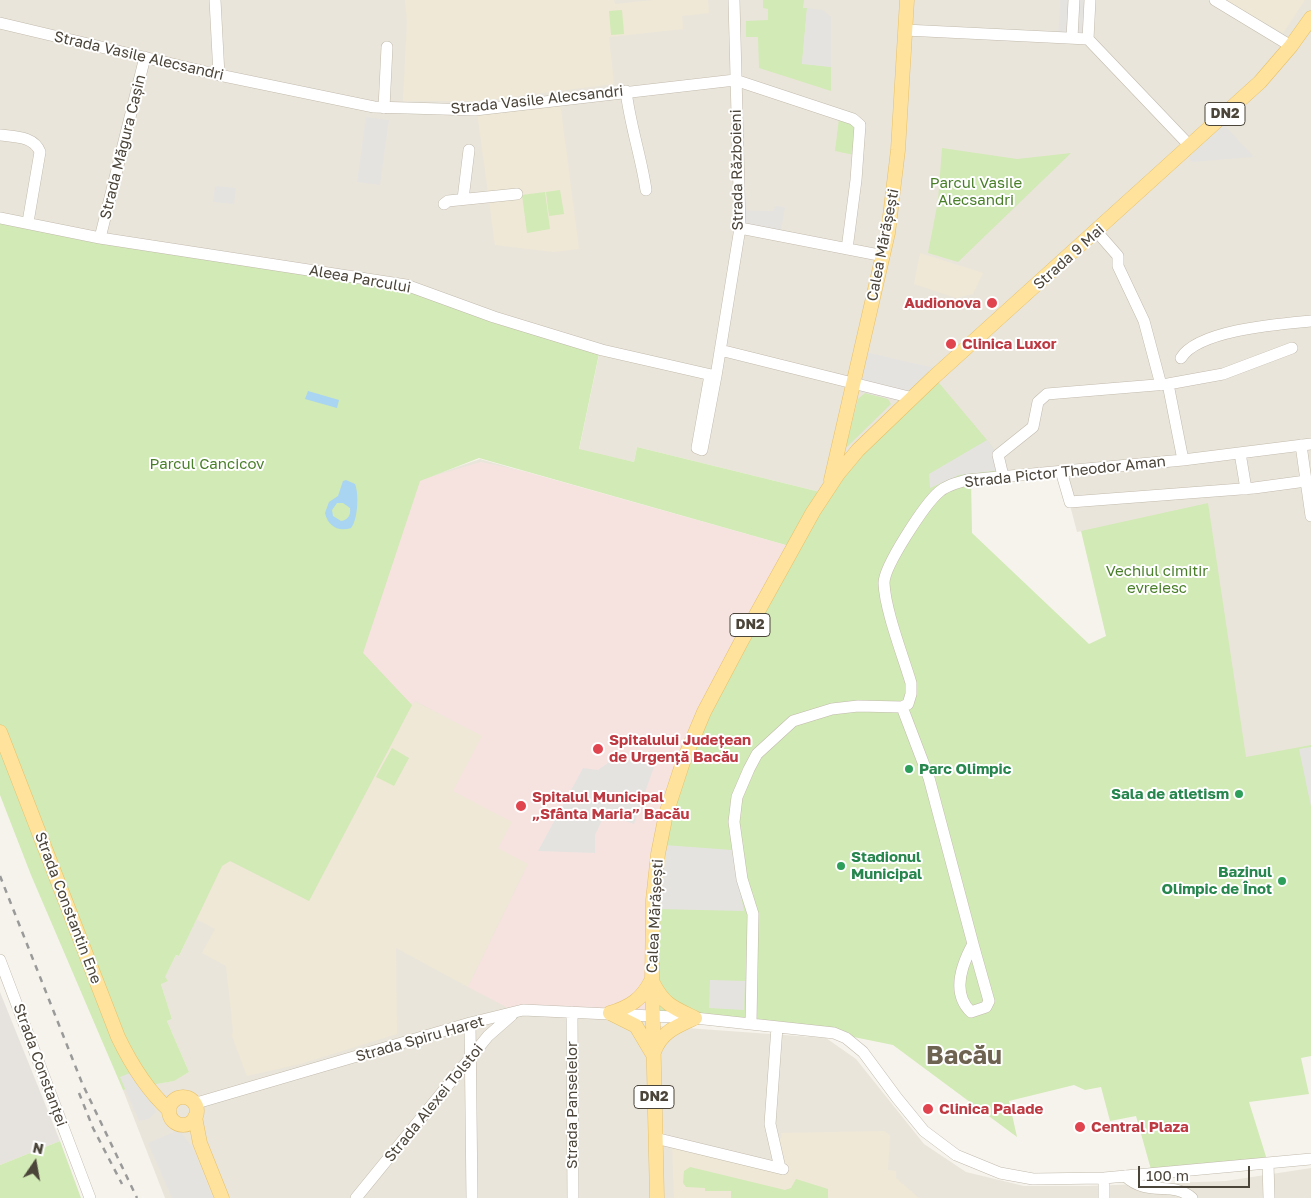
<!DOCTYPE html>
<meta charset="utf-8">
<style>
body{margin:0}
#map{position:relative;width:1311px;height:1198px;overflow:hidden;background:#f6f3ec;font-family:"Golos Text",sans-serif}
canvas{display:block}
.north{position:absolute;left:10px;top:1138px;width:50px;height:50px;-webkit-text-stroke:4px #fff;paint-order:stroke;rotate:12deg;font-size:14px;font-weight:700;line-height:20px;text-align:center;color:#4b4439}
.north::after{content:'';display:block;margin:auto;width:18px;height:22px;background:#4b4439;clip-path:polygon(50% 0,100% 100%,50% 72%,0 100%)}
.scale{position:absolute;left:1138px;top:1166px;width:112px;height:22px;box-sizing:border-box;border:2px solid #4b4439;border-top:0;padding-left:6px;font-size:15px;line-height:18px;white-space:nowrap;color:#4b4439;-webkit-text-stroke:4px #fff;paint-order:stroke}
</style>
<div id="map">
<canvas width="1311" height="1198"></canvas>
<div class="north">N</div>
<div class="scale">100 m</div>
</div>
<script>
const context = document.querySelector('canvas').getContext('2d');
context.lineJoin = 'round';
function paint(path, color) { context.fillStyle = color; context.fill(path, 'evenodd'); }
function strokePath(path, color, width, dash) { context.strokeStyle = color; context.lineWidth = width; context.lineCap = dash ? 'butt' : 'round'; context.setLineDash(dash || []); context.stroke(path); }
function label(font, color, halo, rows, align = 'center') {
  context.font = font + ' "Golos Text",sans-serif'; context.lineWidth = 4; context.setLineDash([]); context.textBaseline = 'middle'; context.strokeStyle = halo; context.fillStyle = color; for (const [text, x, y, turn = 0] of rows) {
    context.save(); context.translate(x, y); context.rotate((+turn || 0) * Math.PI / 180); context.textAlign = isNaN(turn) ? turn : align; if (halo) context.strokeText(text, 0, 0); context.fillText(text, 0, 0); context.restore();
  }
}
paint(new Path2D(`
 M0,0H1311V746L1139,777L1082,531L1077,532L1061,471L824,493L637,447L634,462L579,450L600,350L0,220Z
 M480,459L800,550L735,673L659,1026L826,1038L856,1059L924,1144L966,1172L1024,1186H1088L1226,1181L1311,1168V1198H165L123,1090L173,1081L189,1072L167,1021L172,1019L161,984L176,955L179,956L221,866L420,480Z`), '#eae5da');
paint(new Path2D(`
 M0,992L60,1141L0,1165Z`), '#e6e2dd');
paint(new Path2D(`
 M405,0H614L615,4L654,0H708L709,13L682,16L683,29L609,37L614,84L479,101H403L407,22Z
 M1224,0H1305L1283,33Z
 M560,102L579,249L554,252L495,245L477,111Z
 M920,253L983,273L973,294L956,298L914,284Z
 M414,701L483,736L528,864L468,987L396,948L397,1034L300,1064L247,1076L232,1036L233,1030L226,966L202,953L215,929L196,919L221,866L230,861L309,901Z
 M884,1131L890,1135L888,1170L896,1171V1178L919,1198H674L672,1142L783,1169L777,1138H782L781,1133Z`), '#efe8d6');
paint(new Path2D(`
 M481,462L523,471L793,547L652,1015L516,1012L468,987L528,864L498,848L512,822L453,791L482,736L415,701L412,705L410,704L363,653L420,480Z`), '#f6e3e0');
paint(new Path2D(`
 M763,0H808H804L803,8H807L802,63L831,67V91L759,68L758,37H746V21L768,20V9L763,8Z
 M622,10L624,34L611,35L609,11Z
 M839,119L858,125L854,155L835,151Z
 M942,148L1017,159L1071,153L958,262L928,253L938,201Z
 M560,190L564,214L549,216L546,192Z
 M545,192L550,229L527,233L522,195Z
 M0,220L406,285L600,349L579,449L634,462L637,447L824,493L934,377L987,440L998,455L1003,476L971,480L972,533L1089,644L1106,636L1081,531L1208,503L1246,757L1311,745V1056L1301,1058L1309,1094L1249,1102L1268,1163L1152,1173L1136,1116L1110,1121L1101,1087L1085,1090L1074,1085L1009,1101L1017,1137L893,1045L834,1033L652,1015L653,900L683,762L793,547L479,458L420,481L363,653L412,705L309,901L230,861L222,866L179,956L176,955L165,977L168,981L161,984L172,1019L167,1021L189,1072L174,1081L123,1090L31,875L0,795Z
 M865,393L888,399L891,404L847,447L846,446L858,399Z
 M392,748L409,758L394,786L376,777Z
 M60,1141L81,1198H0V1165Z
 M690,1167L785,1190L791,1188L796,1179L828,1189V1198H731V1191H705V1188L686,1187L683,1183L684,1171Z`), '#d2eab5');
paint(new Path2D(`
 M1060,0H1090L1088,39L1058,38Z
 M807,8L823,10L831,17V67L802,64Z
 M366,117L389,120L380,185L357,182Z
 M1224,125L1254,157L1192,162L1189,157Z
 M215,186L236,188L234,204L213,202Z
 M776,206L785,207L780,237L738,229V210L773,211Z
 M861,351L943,370L908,403L852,390Z
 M987,440L998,455L1001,470L959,475L930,488L929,474Z
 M1311,747V807L1299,749Z
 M631,756L655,764L634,824L605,814L595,835V853L538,851L583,768L598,770L615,758L628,762Z
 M664,845L732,850L744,911L657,909Z
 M710,980L745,981L744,1010L709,1008Z
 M130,1073L149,1094L156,1112L149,1119L139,1121L120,1077Z
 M179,1130L193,1148L213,1198H172L148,1143Z`), '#e5e3e0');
paint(new Path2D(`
 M308,391L339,400L337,408L305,399Z
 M346,480L355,484C359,493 358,520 351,528C338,532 328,526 325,513L329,502L338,496L343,481ZM337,503H343L350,508C351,515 348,520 341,521L333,516L332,510Z`), '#a9d4f2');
const minor = new Path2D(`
 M215,0L219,75
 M1215,0L1291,46
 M0,23L219,75L374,107L475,110L735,80L853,119L860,125L856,180L847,249
 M905,30L1088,39L1190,146
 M1072,38L1074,0
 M1088,39L1090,0
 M626,91C630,125 641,156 646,190
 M384,108L387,47
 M0,135C15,137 34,136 40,152L28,222
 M463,199L469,150
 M444,204L448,201L517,194
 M0,218L100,238L406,285L494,317L602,350L716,376L740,228L734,0
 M740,228L884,256
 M1097,232L1118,256V266L1144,321L1161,385
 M100,238L145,57
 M720,350L913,398
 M1181,358C1198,330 1279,324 1311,321
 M710,375L697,448L702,450L716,376
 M1168,384L1183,460
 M1301,445L1311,516
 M1240,453L1246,489
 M1061,471L1070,502L1254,488L1306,481
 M1003,476L998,455L1033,427L1038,402L1047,394L1168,384L1223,374L1292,348
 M902,707L929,778L973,944
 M973,944L989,1001L986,1007L971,1012C951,993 962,964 973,944Z
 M0,960L90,1198
 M572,1012L573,1198
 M470,1023L472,1198
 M751,1023L753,914L742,879L734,822L737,797L749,769L757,754L793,721L832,709L858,706L902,707L908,704L911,694V683C903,656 885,610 884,583C884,566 925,504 939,492C947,485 957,483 967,480L1183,460L1311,444
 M777,1027L770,1124L780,1168
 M193,1102H200L470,1023L523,1010L695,1018L834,1033L846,1038L863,1052L897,1098L924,1131L956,1155L1000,1173L1033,1179L1104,1178L1311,1159
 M655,1138L783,1169
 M1268,1163L1269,1198
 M1125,1176C1149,1198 1172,1180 1192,1198
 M1104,1178V1198
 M356,1198L488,1036L512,1015`);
const major = new Path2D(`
 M831,480L888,233L898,150L907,0
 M0,732L118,1037C131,1064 147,1090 169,1110
 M653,983C664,1005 674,1008 695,1018
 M610,1013L636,1026L652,1053
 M610,1013C630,1007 642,999 651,981
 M654,1052C661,1032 677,1026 695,1018
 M169 1111a14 14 0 1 1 28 0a14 14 0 1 1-28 0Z
 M195,1117L200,1143L222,1198
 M657,1198L652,982L653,900L658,854L666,814L683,762L704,712L741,642L813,512L838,474L858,450L934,377L1260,82L1291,46L1311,18`);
strokePath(minor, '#c2bbae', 12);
strokePath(major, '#e6c16a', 15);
strokePath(minor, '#fff', 11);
strokePath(major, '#ffe39c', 14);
strokePath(new Path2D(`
 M0,876L82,1083L137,1198
 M79,1093L93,1128L122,1184`), '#9a9a9a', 2.5, [6, 6]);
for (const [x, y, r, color] of [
 [992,303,6,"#e0444e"],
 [951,344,6,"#e0444e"],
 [598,749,6,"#e0444e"],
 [909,769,5,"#2e9e5b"],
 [1239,794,5,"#2e9e5b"],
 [521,806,6,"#e0444e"],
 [841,866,5,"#2e9e5b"],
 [1282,881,5,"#2e9e5b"],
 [928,1109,6,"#e0444e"],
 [1080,1127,6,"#e0444e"]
]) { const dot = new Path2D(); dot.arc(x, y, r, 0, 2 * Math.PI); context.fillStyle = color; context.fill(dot); strokePath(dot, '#fff', 2); }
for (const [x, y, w] of [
 [1225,114,40],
 [750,625,40],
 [654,1097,40]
]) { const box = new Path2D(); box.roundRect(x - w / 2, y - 11.5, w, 23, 4); context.fillStyle = '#fff'; context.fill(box); strokePath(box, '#4b4439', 1); }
label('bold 14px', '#4b4439', null, [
 ["DN2",1225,114],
 ["DN2",750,625],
 ["DN2",654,1097]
]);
label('15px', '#4b4439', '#fff', [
 ["Strada Vasile Alecsandri",139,56,13],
 ["Strada Vasile Alecsandri",537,100,-6],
 ["Strada Măgura Cașin",123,147,-76],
 ["Strada Războieni",737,170,-91],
 ["Calea Mărășești",883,245,-79],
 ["Strada 9 Mai",1069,257,-42],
 ["Aleea Parcului",360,279,10],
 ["Strada Pictor Theodor Aman",1065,472,-6],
 ["Strada Constantin Ene",68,908,69],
 ["Calea Mărășești",655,916,-87],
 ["Strada Spiru Haret",420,1039,-16],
 ["Strada Constanței",40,1065,70],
 ["Strada Alexei Tolstoi",434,1103,-51],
 ["Strada Panselelor",572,1105,-90]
]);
label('15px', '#4a7f2a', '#fff', [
 ["Parcul Vasile",976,183],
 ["Alecsandri",976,200],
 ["Parcul Cancicov",207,464],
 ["Vechiul cimitir",1157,571],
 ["evreiesc",1157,588]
]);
label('bold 15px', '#be3a42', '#fff', [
 ["Audionova",981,303,"right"],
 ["Clinica Luxor",962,344],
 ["Spitalului Județean",609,740],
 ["de Urgență Bacău",609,757],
 ["Spitalul Municipal",532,797],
 ["„Sfânta Maria” Bacău",532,814],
 ["Clinica Palade",939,1109],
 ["Central Plaza",1091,1127]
], 'left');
label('bold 15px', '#27864d', '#fff', [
 ["Parc Olimpic",919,769],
 ["Sala de atletism",1229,794,"right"],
 ["Stadionul",851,857],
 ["Municipal",851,874],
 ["Bazinul",1272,872,"right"],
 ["Olimpic de Înot",1272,889,"right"]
], 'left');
label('bold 25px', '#6e6250', '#fff', [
 ["Bacău",964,1056]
]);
</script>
